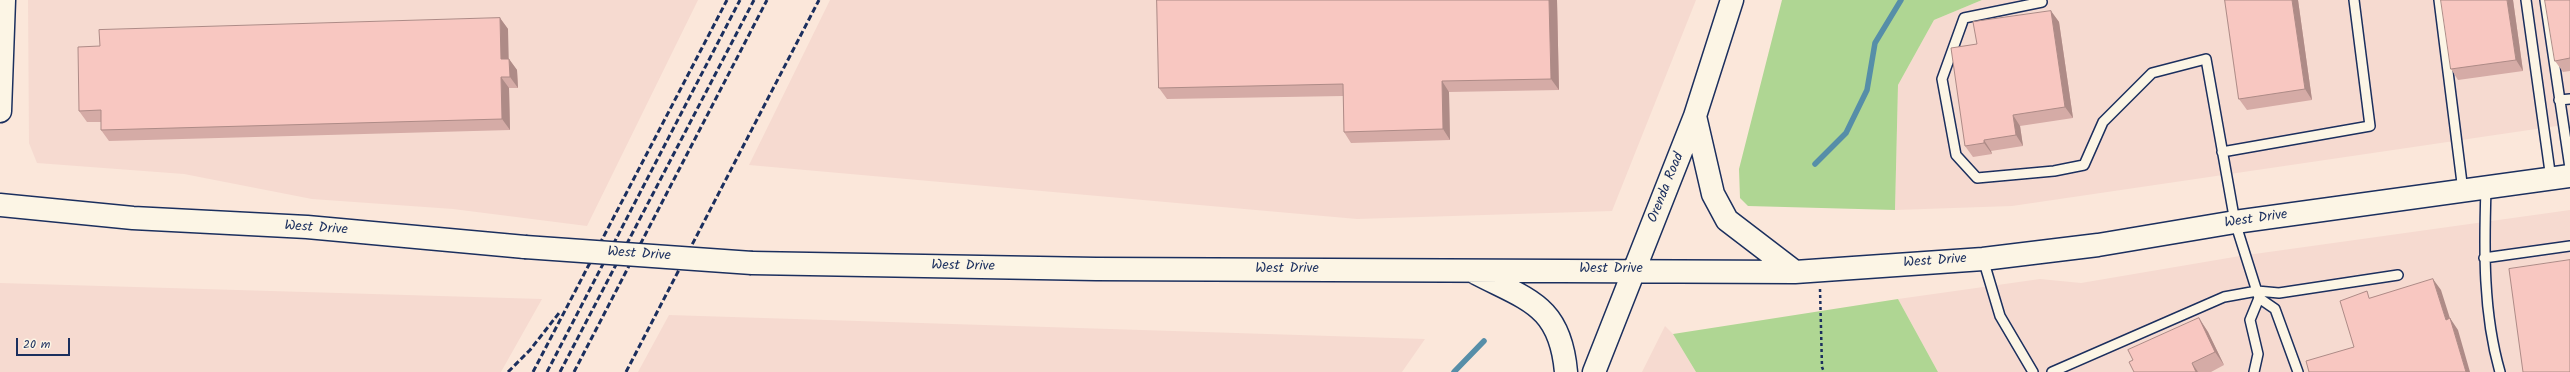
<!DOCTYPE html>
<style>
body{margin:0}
#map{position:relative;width:2570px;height:372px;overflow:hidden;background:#fbe7da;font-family:Kalam,sans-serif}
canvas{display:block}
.scale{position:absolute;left:16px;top:338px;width:54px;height:18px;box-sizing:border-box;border:2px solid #1b2f5e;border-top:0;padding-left:5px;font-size:12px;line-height:14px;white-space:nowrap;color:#1b2f5e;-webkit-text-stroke:3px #fcf5e5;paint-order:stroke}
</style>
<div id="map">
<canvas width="2570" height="372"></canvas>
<div class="scale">20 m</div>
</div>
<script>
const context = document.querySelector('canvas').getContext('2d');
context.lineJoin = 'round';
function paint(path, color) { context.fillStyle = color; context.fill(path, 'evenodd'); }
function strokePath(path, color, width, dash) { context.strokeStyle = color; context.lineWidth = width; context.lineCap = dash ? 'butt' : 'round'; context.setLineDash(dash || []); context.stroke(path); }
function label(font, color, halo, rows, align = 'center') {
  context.font = font + ' Kalam,sans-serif'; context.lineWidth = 3.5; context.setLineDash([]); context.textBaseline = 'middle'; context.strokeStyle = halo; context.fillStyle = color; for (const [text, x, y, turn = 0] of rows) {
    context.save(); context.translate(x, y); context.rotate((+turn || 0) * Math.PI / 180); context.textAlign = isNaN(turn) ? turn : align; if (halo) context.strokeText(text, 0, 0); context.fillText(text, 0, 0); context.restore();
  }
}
paint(new Path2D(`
 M28,0H698L587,226L453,209L312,199L184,174L37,163L29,143Z
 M830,0H1696L1612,211L1357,219L749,165Z
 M1982,0H2570V124L2012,206L1895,210L1898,85L1934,20Z
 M2570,210V372H1938L1898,299L2040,279L2081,283L2240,256Z
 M0,283L542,299L501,372H0Z
 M669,315L1425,339L1402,372H638Z
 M1665,326L1673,334L1696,372H1642Z`), '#f6dad0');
paint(new Path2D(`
 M1782,0H1982L1934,20L1898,85L1895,210L1748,206L1740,198L1739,169Z
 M1898,299L1938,372H1696L1673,334Z`), '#afd693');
strokePath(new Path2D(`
 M1815,164L1846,133L1867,90L1875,43L1901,0
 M1454,372L1484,341`), '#568ea8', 5.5);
const service = new Path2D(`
 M2439,0L2463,191
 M2526,0L2551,179
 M2545,0L2570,168
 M2042,2L1964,18L1942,79L1956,155L1977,178L2054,171L2084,165L2103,122L2152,73L2206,59L2235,222L2259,298L2250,320L2258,354L2254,372
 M2559,100L2570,99
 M2222,152L2370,126L2354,0
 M2486,188C2484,250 2483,313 2500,372
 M2484,258L2570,246
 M1983,259L2000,316L2033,372
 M2259,298L2275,309L2298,372
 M2052,372L2224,297L2257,291L2279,293L2398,275`);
const tertiary = new Path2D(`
 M0,111L4,0
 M1695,116L1713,194L1727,220L1795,272
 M0,205L133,218L307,227L525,247
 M752,263L1096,269L1795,272L1983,259L2098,245L2235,222L2570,176
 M1474,272C1527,300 1560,304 1566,372
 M1594,372L1695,116L1732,0`);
strokePath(service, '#1b2f5e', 12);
strokePath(tertiary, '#1b2f5e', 25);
strokePath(new Path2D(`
 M1820,289L1822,367L1824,372`), '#1b2f5e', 2.5, [3, 3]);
strokePath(service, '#fcf5e5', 9);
strokePath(tertiary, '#fcf5e5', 22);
strokePath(new Path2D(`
 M508,372L530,350L559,313
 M533,372L727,0
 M547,372L740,0
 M560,372L754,0
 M574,372L767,0
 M626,372L819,0`), '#1b2f5e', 3, [6, 3]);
const tertiaryBridge = new Path2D(`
 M525,247L752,263`);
strokePath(tertiaryBridge, '#1b2f5e', 25, []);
strokePath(tertiaryBridge, '#fcf5e5', 22);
paint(new Path2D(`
 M1157,0H1557L1559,90L1449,92L1450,140L1351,143L1344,132L1343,96L1167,99L1159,88Z
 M2225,0H2298L2312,100L2247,110L2239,99Z
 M2513,0L2523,71L2458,80L2451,69Z
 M2570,0V71L2563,72L2555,61Z
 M2051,11L2059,22L2073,118L2020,126L2023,146L1991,151L1992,154L1973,157L1965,146L1977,44Z
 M500,18L508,29V59H509L517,70L518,88H509L510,130L109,141L101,130V122H87L79,111L100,46Z
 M2199,318L2208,332L2224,365L2211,372H2134Z`), '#d5aba6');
paint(new Path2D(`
 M1549,0H1557L1559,90L1551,79Z
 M2292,0H2298L2312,100L2305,89Z
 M2507,0H2513L2523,71L2516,60Z
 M2051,11L2059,22L2073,118L2065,107Z
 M500,18L508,29L509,70L501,59Z
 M509,59L517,70L518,88L510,77Z
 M501,77L509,88L510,130L502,119Z
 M1442,81L1449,92L1450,140L1443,129Z
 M2013,115L2020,126L2023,146L2016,135Z
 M1984,140L1991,151L1992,154L1984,143Z
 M2433,279L2441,290L2454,331L2446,320Z
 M2199,318L2208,332L2224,365L2215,352Z
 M2450,318L2458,330L2470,372H2466Z
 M2192,363L2198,372H2196Z`), '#ae8b87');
const building = new Path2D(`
 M1157,0H1549L1551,79L1442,81L1443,129L1344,132L1343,84L1159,88Z
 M2225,0H2292L2305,89L2239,99Z
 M2441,0H2507L2516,60L2451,69Z
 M2545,0H2570V58L2555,61Z
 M2051,11L2065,107L2013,115L2016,135L1984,140V143L1965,146L1951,48L1977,44L1973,22Z
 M500,18L501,59H509L510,77H501L502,119L101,130V110L79,111L78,47L100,46L99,30Z
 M2570,260V372H2523L2509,269Z
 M2433,279L2446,320L2450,318L2466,372H2309L2306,361L2354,347L2340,301L2367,291L2369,298Z
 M2199,318L2215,352L2192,363L2196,372H2134L2129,362L2133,360L2128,350Z`);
paint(building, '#f8c7c1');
strokePath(building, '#ae8b87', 1);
label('14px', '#1b2f5e', '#fcf5e5', [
 ["Orenda Road",1667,188,-68],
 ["West Drive",2256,220,-8],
 ["West Drive",316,229,4],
 ["West Drive",639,255,4],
 ["West Drive",1935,262,-4],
 ["West Drive",963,267,1],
 ["West Drive",1287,270],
 ["West Drive",1611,270]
]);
</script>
